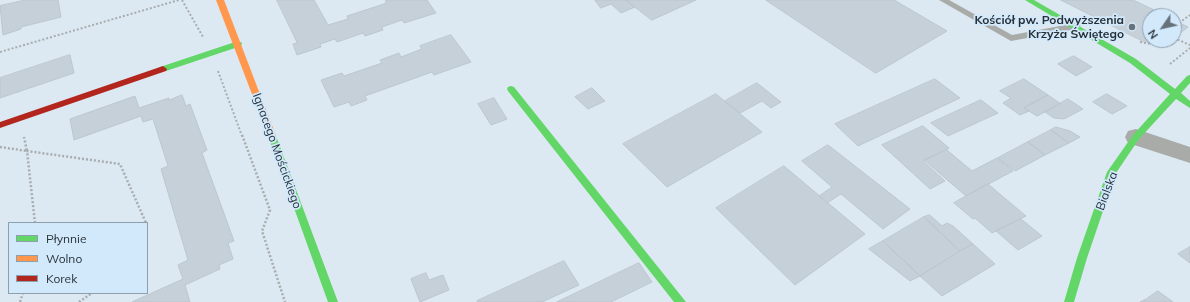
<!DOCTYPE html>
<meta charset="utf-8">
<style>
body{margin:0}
#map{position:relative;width:1190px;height:302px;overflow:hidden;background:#dce8f2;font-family:Mulish,sans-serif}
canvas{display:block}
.legend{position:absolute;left:8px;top:222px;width:140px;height:72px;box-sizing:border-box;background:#d2e9fc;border:1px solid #8e9fae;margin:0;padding:5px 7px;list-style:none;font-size:12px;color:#283138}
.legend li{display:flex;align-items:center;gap:8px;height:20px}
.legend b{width:20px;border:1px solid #8e9fae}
.north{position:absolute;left:1142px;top:8px;width:40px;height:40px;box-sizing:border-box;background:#d2e9fc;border:1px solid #8e9fae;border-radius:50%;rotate:236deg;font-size:11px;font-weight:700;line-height:16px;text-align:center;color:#283138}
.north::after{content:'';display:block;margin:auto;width:14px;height:18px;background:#677179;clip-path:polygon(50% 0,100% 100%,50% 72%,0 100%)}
</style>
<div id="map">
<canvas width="1190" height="302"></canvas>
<ul class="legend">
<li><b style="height:5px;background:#63d668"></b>Płynnie</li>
<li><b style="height:5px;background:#ff974d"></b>Wolno</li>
<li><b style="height:5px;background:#b3261e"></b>Korek</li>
</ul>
<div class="north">N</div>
</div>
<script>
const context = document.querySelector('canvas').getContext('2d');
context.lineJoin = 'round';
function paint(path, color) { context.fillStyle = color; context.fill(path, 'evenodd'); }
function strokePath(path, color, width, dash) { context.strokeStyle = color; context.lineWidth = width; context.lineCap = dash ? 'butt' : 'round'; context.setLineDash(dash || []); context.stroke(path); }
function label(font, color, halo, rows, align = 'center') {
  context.font = font + ' Mulish,sans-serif'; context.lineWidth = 3.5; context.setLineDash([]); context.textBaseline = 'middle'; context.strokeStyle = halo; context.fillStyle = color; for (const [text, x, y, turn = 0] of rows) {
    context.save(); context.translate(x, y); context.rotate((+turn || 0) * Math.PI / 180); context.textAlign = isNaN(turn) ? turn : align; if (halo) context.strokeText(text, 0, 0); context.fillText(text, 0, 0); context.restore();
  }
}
const building = new Path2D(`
 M26,0H58L61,17L21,27V29L3,35L0,6Z
 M277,0H314L328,25L348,19L347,16L387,3L385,1L388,0H427L436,13L404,23L402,20L382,27L383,30L365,36L363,33L337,42L335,39L320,44L321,47L297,55L293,44L297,43Z
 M595,0H626L635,7L621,13L611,4L601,8Z
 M626,0H696L652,20Z
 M766,0H894L947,31L876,73Z
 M1061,0H1133L1167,16H1150V38L1145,42Z
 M1176,21L1188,27L1174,38V23Z
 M451,35L471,62L434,75L432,72L365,96L367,100L351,106L349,102L334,107L321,80L342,73L344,76L382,63L380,60L399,53L401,57L422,49L420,46Z
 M1150,40H1171L1160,48L1147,42Z
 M70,55L74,73L0,98V78Z
 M1074,56L1092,67L1076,76L1058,64Z
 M935,79L960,98L858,146L835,124Z
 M1024,79L1048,95L1024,108L1029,111L1020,115L1003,103L1011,98L1000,91Z
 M757,83L781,102L771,108L762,101L740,113L725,101Z
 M592,88L605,101L588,109L575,97Z
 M716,94L762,132L667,187L623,144Z
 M1107,94L1127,106L1112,114L1093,102Z
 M182,95L186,106L190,104L207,150L202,153L234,241L228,243L233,259L219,265L220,269L185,285L190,302H132L183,279L178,265L188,260L161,169L168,166L153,119L143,122L141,116L74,140L70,119L135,96L139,108L169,98V100Z
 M1048,95L1061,104L1037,116L1024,108Z
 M494,98L507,119L491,125L478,104Z
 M1068,99L1083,109L1064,119L1054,118L1045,112Z
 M981,100L998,113L948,136L931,123Z
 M923,126L949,148L923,161L945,181L930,189L882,145Z
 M1056,127L1070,131L1080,137L1069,143L1051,130Z
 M1051,130L1069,143L1045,155L1028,142Z
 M1028,142L1045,155L1015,171L998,158Z
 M828,145L910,209L883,229L841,194L827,203L819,196L832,187L802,161Z
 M947,150L972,171L997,158L1013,171L966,196L924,160Z
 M784,166L865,234L795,285L716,208Z
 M988,184L1026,216L992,233L975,218L973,219L954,203Z
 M930,215L942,226L947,223L953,226L973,244L960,251L924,217Z
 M924,217L960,251L920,276L883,241Z
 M1021,219L1042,236L1018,250L996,231Z
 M883,241L920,276L910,281L869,249Z
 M973,244L995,264L942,296L920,276Z
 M1190,247V263L1178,254Z
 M564,261L579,285L542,302H477V301Z
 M639,263L652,282L611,302H557Z
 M426,273L429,280L443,275L449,290L420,302L411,279Z
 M1158,291L1173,302H1140L1146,299Z`);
paint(building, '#c6d0d8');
strokePath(building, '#bdc6ce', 1);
strokePath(new Path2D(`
 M182,0L203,37
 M1179,23L1190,15
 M1174,38L1190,45
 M1140,42L1151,44
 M0,52L179,0
 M1170,64L1190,48
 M218,71L242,136`), '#a9adae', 2, [2, 2]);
strokePath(new Path2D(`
 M242,135L270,210L262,231L285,302
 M0,147L27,151L24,137
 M35,223L27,151L120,164L146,223
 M20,302L23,293
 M79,302L92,293`), '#a9adae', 2.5, [2, 2]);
paint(new Path2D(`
 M939,0H949L1012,35L1076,23L1081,26L1076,29L1011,41Z`), '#a9aba8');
paint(new Path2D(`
 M1136,129L1190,147V163L1128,143L1125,137L1128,131Z`), '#a9aba8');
paint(new Path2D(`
 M1025,0H1034L1136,59L1175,89L1187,76L1190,75V83L1181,93L1190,101V108L1176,99L1139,139L1116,173L1087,258L1074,302H1064L1077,258L1107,172L1133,135L1170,94L1130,63Z
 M235,42H241L242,44L241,46L166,71H160L159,69L160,67Z
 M511,86L514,87L686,302H674L508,91L507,89L508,87Z
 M272,133L276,136L338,302H328L268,136Z`), '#63d668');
paint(new Path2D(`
 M216,0H224L276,136L275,138H269L268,136Z`), '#ff974d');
paint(new Path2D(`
 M163,66L167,69L166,71L0,128V122Z`), '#b3261e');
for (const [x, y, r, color] of [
 [1132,27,4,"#677179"]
]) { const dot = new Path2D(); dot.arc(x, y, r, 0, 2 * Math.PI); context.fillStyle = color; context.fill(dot); strokePath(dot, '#d2e9fc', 1.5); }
label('bold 12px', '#283138', '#d2e9fc', [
 ["Kościół pw. Podwyższenia",1124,20],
 ["Krzyża Świętego",1124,34]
], 'right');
label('12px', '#283138', '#d2e9fc', [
 ["Ignacego Mościckiego",277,151,70],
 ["Bialska",1107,191,-69]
]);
</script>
